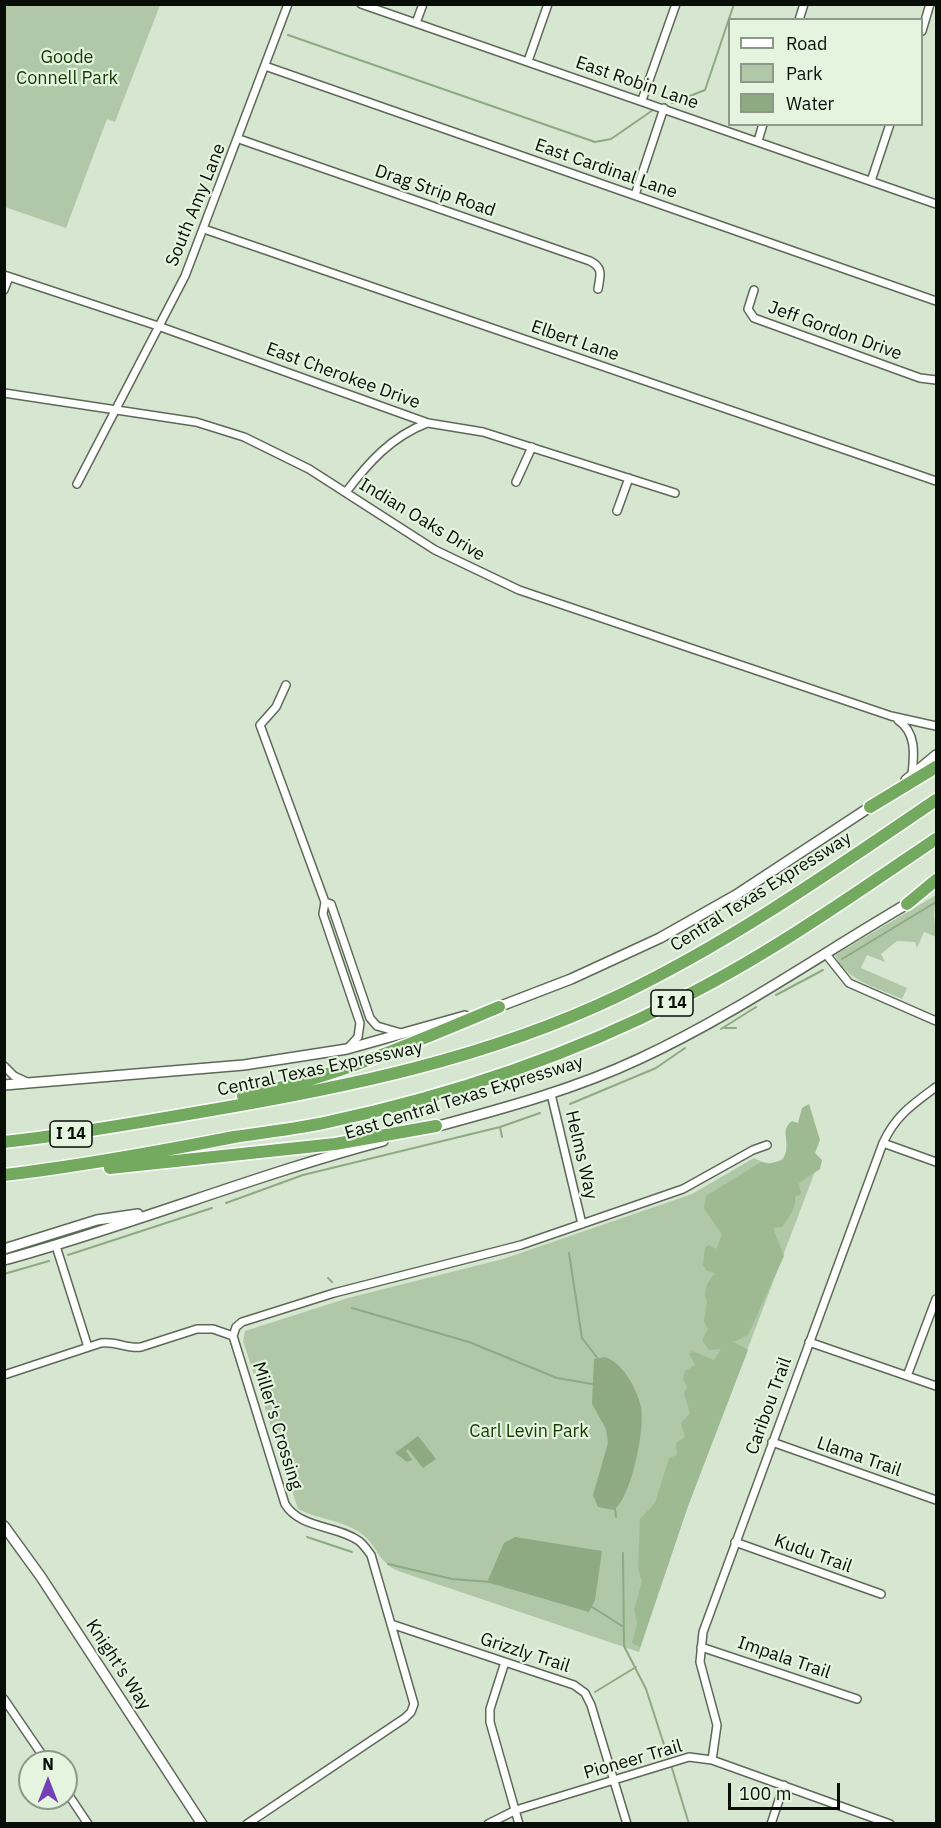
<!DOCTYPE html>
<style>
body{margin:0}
#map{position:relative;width:941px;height:1828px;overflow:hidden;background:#d7e6d1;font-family:"IBM Plex Sans",sans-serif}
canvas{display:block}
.frame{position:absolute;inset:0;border:6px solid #080d07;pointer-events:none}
.legend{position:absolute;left:728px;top:18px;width:195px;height:108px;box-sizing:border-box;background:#e4f4df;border:2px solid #8c9889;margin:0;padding:8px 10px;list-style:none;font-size:18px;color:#080d07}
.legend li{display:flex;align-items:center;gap:12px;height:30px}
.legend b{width:30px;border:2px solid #8c9889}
.north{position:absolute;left:18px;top:1750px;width:60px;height:60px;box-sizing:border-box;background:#e4f4df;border:2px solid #8c9889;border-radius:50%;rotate:0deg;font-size:16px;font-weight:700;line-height:24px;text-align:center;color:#080d07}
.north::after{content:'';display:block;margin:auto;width:21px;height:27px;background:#7440b8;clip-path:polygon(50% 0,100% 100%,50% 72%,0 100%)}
.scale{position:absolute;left:728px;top:1783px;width:112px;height:27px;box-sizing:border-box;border:3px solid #080d07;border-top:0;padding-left:8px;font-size:18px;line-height:21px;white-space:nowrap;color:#080d07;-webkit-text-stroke:4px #e4f4df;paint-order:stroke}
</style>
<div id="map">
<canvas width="941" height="1828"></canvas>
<div class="frame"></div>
<ul class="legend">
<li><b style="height:8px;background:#fff"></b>Road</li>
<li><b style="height:16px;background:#b0c8a8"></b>Park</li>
<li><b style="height:16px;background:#8daa83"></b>Water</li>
</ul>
<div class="north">N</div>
<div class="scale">100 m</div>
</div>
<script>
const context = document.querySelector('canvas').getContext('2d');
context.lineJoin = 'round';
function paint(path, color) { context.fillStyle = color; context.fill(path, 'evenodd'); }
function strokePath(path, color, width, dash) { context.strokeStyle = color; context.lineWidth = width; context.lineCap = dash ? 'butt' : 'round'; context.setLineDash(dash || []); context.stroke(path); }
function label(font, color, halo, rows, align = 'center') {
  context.font = font + ' "IBM Plex Sans",sans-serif'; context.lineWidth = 4.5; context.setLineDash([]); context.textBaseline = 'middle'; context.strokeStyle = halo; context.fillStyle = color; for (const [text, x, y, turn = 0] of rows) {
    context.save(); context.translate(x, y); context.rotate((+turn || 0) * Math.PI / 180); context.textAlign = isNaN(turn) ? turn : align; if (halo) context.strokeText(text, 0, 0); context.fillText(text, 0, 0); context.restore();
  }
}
paint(new Path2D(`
 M5,4L160,5L115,122L107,119L66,228L5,207Z
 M936,895L934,915L936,937L924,932L917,948L915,942L897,941L881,954L885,962L867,955L861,968L907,988L902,999C878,988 846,981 835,955Z
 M786,1137L819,1161L688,1506L639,1652L398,1571C375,1560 379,1545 359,1532C341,1520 317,1519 298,1509L243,1341L245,1331L348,1298L503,1259L692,1194L754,1158C766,1164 778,1167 786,1154Z`), '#b0c8a8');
paint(new Path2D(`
 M809,1104L820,1140L815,1153L822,1160L820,1169L799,1183L801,1194L795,1197C797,1207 788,1219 782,1227L773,1228L784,1256L748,1335L734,1342L748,1350L688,1506L640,1647L632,1643L637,1624L634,1610L642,1581L638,1569L640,1519L655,1503L669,1458L677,1455L676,1443L685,1437L681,1423L690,1413L684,1394L687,1387L683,1379L685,1371L695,1365L689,1354L692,1351L714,1360L721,1349L709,1350L702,1340L708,1329L704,1322L707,1301L705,1294L707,1284L715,1273L707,1271L703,1265L705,1247L709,1245L716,1249L722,1235L704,1208L706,1196L761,1162L768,1164L783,1160L788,1146C786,1136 782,1129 792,1121L798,1123L802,1108Z`), '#9dba93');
paint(new Path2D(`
 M605,1357C623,1363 637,1389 641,1407C645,1429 632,1496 614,1510L598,1507L593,1495L608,1443L606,1429L592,1404L594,1359Z
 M418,1436L436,1459L423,1468L408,1449L406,1451L412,1460L407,1462L395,1453Z
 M515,1537L602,1551L595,1600L589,1612L490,1583L488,1580L504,1543Z`), '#8daa83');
strokePath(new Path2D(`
 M288,35L595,142L611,139L653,110
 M672,103L705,90L734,4
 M842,959L936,902
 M776,995L823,970
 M724,1028H736
 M721,1029L756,1007
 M570,1104L656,1068L685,1048
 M500,1127L502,1137
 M226,1203L303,1175L500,1127L540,1113
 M569,1253L582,1338L599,1360
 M68,1255L212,1208
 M4,1274L49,1261
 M328,1278L332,1282
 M352,1308L469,1342L557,1378L592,1384
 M615,1509L616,1517
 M307,1537L352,1552
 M623,1553L624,1646L646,1689L669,1760
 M388,1564L452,1579L491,1582
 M589,1605L622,1626
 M595,1692L636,1667
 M671,1765L689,1824`), '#8daa83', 2);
const minor = new Path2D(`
 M361,4L936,204
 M799,20L804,4
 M416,23L423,4
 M922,31L930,4
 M528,61L548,4
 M265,66L936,301
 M642,100L676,4
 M239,139L590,261C604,268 600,276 598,289
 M758,141L763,124
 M871,181L890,124
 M635,195L664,108
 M204,229L936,481
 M4,275L158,326L428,423L483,432L675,493
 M4,290L9,277
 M754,290L748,309L754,318L920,378L936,380
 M4,393L196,422L244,437L309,469L435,550L519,590L891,716L936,726
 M516,482L532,447
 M77,484L185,276L288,4
 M346,492C369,462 391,437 427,423
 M617,511L629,478
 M286,685L276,707L260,725L325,902L323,914L360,1023L358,1037L348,1048
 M898,720C917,733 914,755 912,775
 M325,902L331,904L370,1018L377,1026L401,1033
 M825,953L849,983L936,1021
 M4,1066L14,1076L27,1082
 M551,1094L582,1224
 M883,1143L936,1162
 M56,1246L88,1347
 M809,1342L936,1386
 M4,1375L101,1343C116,1341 127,1349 141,1347L197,1329H213L233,1336
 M907,1376L936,1299
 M772,1442L936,1500
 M735,1542L881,1594
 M391,1624L574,1685L585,1693L591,1705L627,1824
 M701,1647L857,1699
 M505,1662L490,1709V1722L519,1824
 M4,1699L47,1762
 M712,1760L717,1725L700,1662L703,1632L883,1143C896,1115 913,1104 936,1087
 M66,1791L88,1824
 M247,1824L405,1718L411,1712L414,1704L371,1555C368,1551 364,1545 359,1541C337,1525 300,1529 285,1504L233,1336L236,1327L242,1322L334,1293L521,1245L683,1189L753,1150L767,1145
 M488,1824L516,1810L689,1757L712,1760L890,1824
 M771,1824L784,1785`);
const secondary = new Path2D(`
 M906,780L936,755
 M493,1009L571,979L660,938L736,895L873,805
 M4,1085L244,1065L347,1049L465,1016
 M431,1128C501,1109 573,1090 639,1059C734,1015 821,954 912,901
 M4,1249L97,1220L138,1214
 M4,1260C132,1225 255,1175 383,1141
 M4,1526L41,1577L202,1824`);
const motorway = new Path2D(`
 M870,807L936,767
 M907,904L936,880
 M243,1096C332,1079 415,1042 499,1007
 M4,1142C70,1135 135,1123 200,1112C343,1088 486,1059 618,996C731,942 833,870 936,800
 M110,1168L335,1144L436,1126
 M4,1175C82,1166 157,1152 234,1137C265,1132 297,1129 328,1122C450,1096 569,1056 680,999C770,954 853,895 936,839`);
strokePath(minor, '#5c6957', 10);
strokePath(secondary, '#5c6957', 12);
strokePath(motorway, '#fff', 15);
strokePath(minor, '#fff', 7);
strokePath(secondary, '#fff', 9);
strokePath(motorway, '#74aa60', 12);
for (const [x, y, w] of [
 [672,1003,42],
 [71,1134,42]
]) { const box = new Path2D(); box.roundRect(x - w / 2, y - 13, w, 26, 4.5); context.fillStyle = '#e4f4df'; context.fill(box); strokePath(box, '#080d07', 1.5); }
label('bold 16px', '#080d07', null, [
 ["I 14",672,1003],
 ["I 14",71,1134]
]);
label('18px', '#143a01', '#e4f4df', [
 ["Goode",67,58],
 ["Connell Park",67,79],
 ["Carl Levin Park",529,1432]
]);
label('18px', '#080d07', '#e4f4df', [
 ["East Robin Lane",637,83,19],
 ["East Cardinal Lane",606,169,19],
 ["Drag Strip Road",435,191,19],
 ["South Amy Lane",196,205,-68],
 ["Jeff Gordon Drive",835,331,20],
 ["Elbert Lane",575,341,19],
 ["East Cherokee Drive",343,376,20],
 ["Indian Oaks Drive",422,520,31],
 ["Central Texas Expressway",761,892,-32],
 ["Central Texas Expressway",320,1069,-12],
 ["East Central Texas Expressway",464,1098,-17],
 ["Helms Way",581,1155,77],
 ["Caribou Trail",769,1406,-70],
 ["Miller's Crossing",277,1426,73],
 ["Llama Trail",859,1457,19],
 ["Kudu Trail",813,1554,20],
 ["Grizzly Trail",525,1653,18],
 ["Impala Trail",784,1658,19],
 ["Knight's Way",118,1665,57],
 ["Pioneer Trail",633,1760,-16]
]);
</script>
